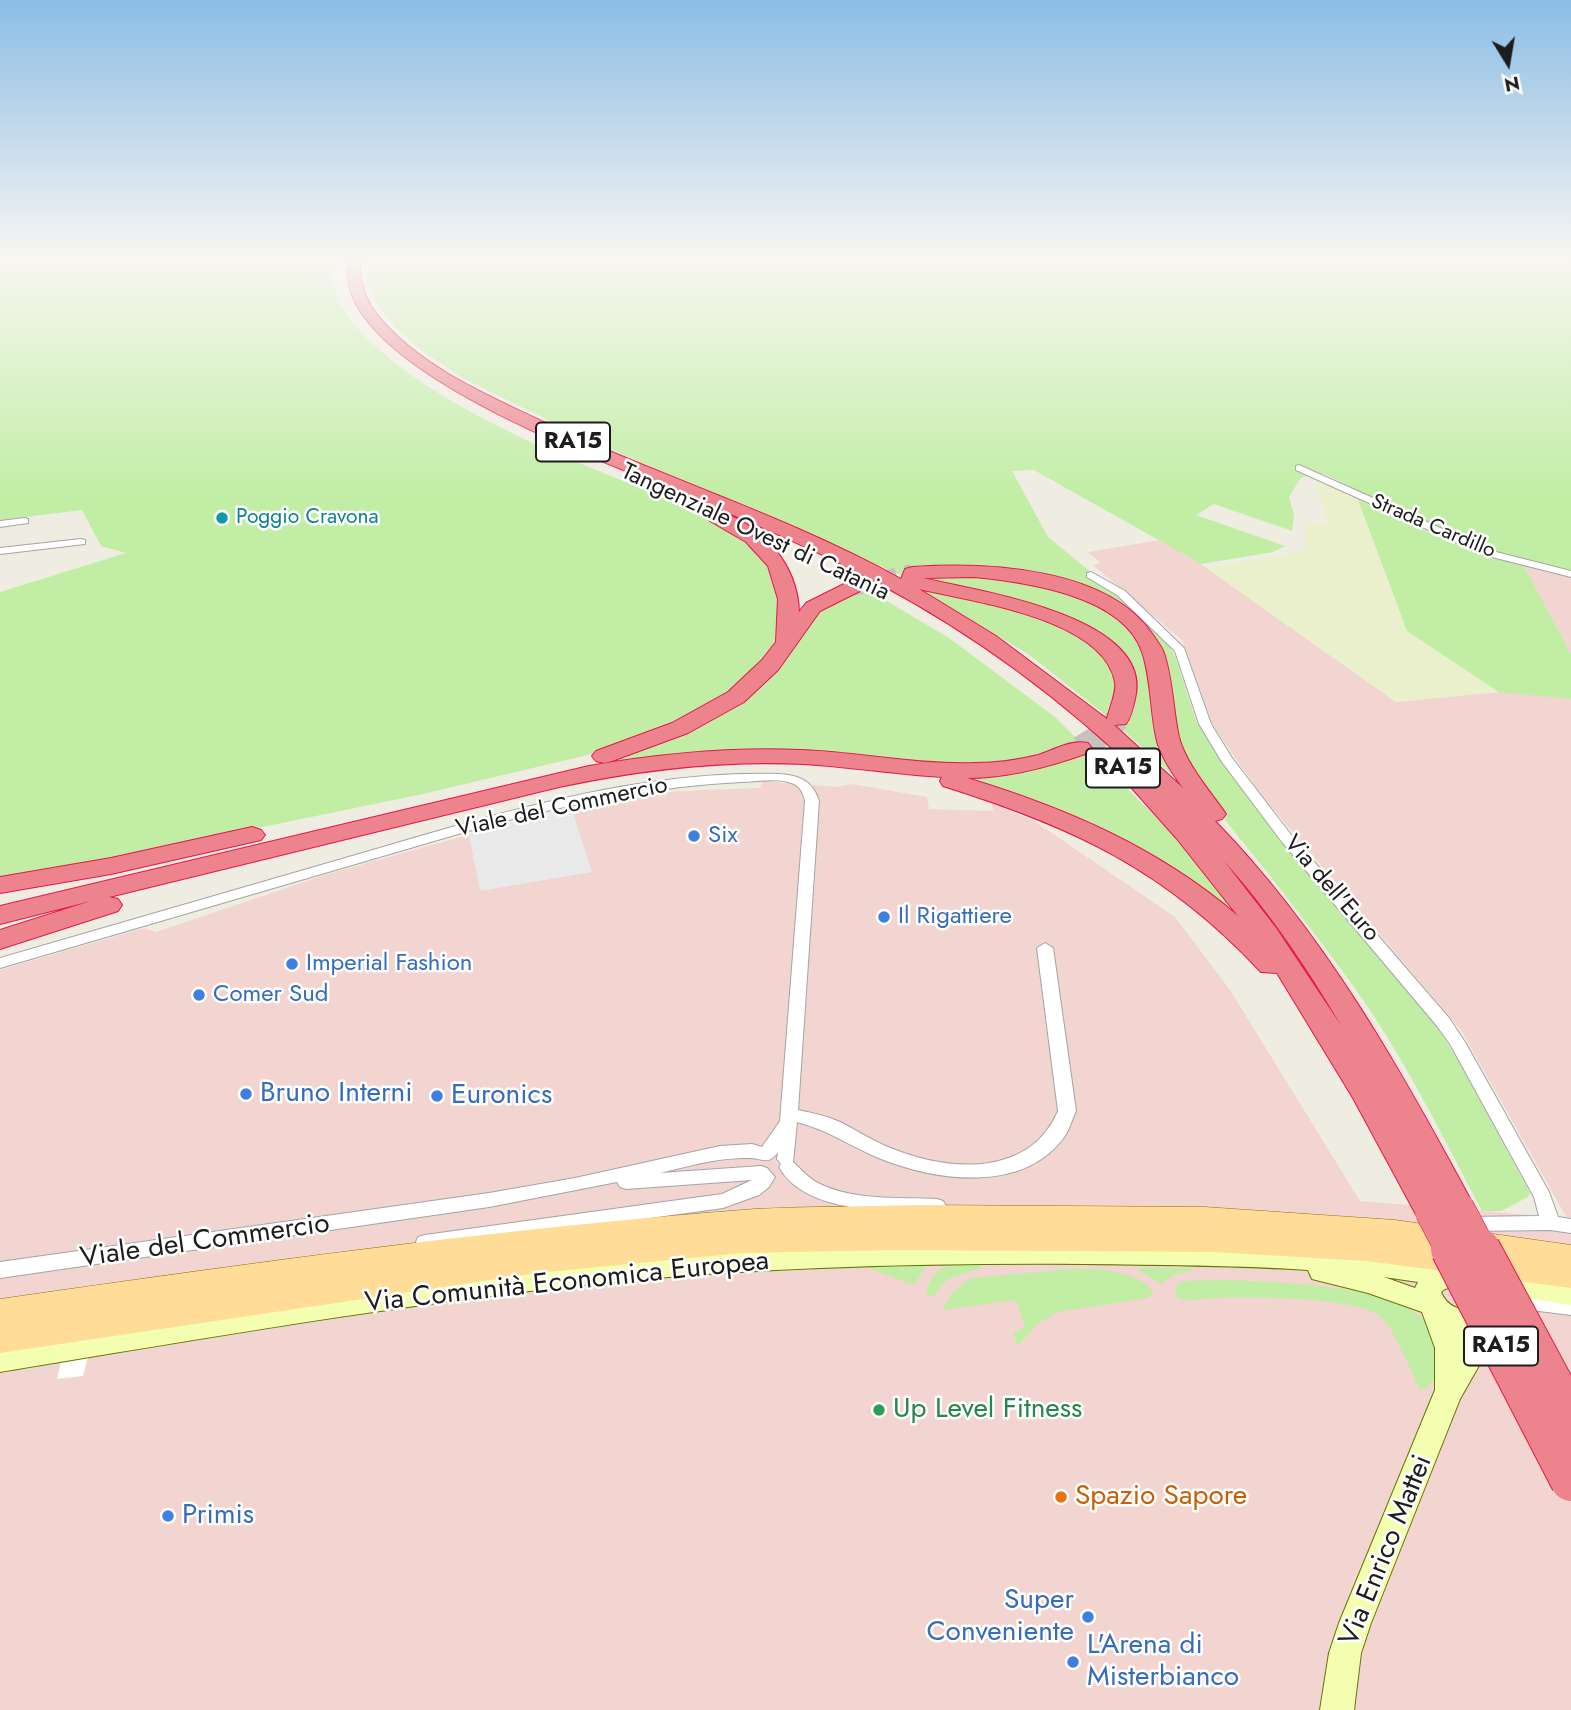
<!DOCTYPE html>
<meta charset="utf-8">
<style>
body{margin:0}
#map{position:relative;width:1571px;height:1710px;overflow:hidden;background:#efece2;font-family:Jost,sans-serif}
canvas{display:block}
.north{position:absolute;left:1473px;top:28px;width:70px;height:70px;-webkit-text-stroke:5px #fff;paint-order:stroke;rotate:169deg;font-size:19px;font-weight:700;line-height:28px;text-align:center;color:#1d1d1d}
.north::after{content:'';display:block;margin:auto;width:24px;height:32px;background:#1d1d1d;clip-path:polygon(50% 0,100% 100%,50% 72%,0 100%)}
</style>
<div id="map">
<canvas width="1571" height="1710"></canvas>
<div class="north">N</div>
</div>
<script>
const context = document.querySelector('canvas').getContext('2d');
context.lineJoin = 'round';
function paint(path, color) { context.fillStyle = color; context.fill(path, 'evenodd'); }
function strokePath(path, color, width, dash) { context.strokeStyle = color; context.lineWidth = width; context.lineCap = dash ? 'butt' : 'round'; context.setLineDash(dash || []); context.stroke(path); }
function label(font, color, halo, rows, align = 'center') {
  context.font = font + ' Jost,sans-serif'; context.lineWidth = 5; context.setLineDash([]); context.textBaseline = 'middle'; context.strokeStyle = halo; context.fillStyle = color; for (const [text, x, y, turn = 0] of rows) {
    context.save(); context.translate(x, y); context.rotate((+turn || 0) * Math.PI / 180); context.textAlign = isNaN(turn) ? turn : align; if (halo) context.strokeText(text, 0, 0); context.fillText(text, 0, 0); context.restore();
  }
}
paint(new Path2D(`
 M1160,540L1201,564L1396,702L1508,691L1571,699V1710H0V970L144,928L156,932L328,874L468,835L629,798L679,791L760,788L762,781L836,787L852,784L927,797L929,809L993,811L992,804L1034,821L1175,917L1230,990L1360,1201L1567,1218L1461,1030L1263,797L1231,752L1212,723L1182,640L1093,565L1101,563L1088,552Z
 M1520,560L1571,571V654L1525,568Z`), '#f2d4d0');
paint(new Path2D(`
 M1315,482L1325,483L1358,500L1407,631L1499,692L1396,702L1206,568L1306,551L1305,522L1328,524Z`), '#eaf0cc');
paint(new Path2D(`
 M16,258H334C314,338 483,421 542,447C583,465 624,481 665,498C683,505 703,511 719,521C753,540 761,553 782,584L778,638L767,656L731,692L673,725L596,753L423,794L0,881V592L126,553L101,546L82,510L0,520V263Z
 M364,258H1571V571L1520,560L1476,544L1379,502L1325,474L1303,472L1307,475L1300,479L1289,497L1294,515L1292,531L1214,504L1196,515L1285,546L1273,552L1201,564L1034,470L1012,471L1048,537L1092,573L1087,575L1125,602L1130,610L1165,638L1175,656L1196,721L1270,827L1344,911L1434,1021L1462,1067L1530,1193L1528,1197L1501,1211H1482C1442,1135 1404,1057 1354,987C1327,950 1299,913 1271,877C1239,837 1205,799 1182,753C1160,711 1176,655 1138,621C1083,574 976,559 906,571C924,580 950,574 970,575C1032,577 1116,591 1148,650L1163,740L1187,788L1112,720L1028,654L915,586C966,598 1111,613 1121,679C1122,693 1122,704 1112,714L1122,722C1136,701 1139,679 1121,659C1077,606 1007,602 945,588C929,584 914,579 898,574L583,437L464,379L422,351L394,326L375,301L366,284Z
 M1358,500L1452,543L1524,566L1571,654V699L1499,692L1407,631Z
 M863,587L949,638L1055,717L1168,829L1216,886L1236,916L1125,841L1076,817L956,776L1000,767L703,752L600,764L654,746L705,723L814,612L838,597Z
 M980,1265L981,1268L948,1279L932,1297L926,1295C933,1261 951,1266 980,1265Z
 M926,1266L914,1285L871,1269L872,1267Z
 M1138,1268H1191L1194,1270L1174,1275L1161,1284L1138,1270Z
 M1070,1269C1091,1268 1145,1271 1153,1294L1148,1298L1057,1312L1036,1325L1018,1346L1013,1333L1025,1327L1016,1300L942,1310L953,1291L971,1278Z
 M1228,1280C1277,1283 1415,1282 1436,1337C1439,1347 1440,1359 1442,1369L1428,1387L1420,1389C1412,1373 1393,1327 1382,1318C1355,1295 1253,1298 1217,1298C1202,1297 1188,1305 1175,1296L1177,1284L1185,1281Z`), '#c1eea4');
paint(new Path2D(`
 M572,809L592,872L480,891L469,835Z`), '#e9e9e9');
paint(new Path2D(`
 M89,1353L83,1376L57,1379L62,1357Z`), '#fff');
strokePath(new Path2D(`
 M853,587L912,573`), '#c5c3bb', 18, [18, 9]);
strokePath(new Path2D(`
 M1080,748L1103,734L1118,719`), '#c5c3bb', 24, [24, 12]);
const street = new Path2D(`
 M1299,465L1492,551L1571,571V577L1484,555L1296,470V466Z
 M25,518L28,519V523L0,527V521Z
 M81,539L85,540V544L0,554V548Z
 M1091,572L1125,591L1184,648L1211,724L1232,758L1292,836L1449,1018L1465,1042L1549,1192L1558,1217L1571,1219V1233L1550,1230L1468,1231L1461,1229L1459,1224L1461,1219L1468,1217L1539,1216L1534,1197L1450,1044L1437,1026L1282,842L1222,762L1199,724L1175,651L1117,595L1087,577V573Z
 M779,774C799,775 813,781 819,801L798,1110C812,1113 827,1116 840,1122C858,1131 874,1142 893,1149C950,1172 1030,1177 1058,1111L1037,948L1045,943L1053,948L1076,1111C1072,1119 1070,1128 1065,1136C1024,1194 937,1181 881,1159C851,1147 829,1130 797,1122L793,1162C801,1169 808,1178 818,1183C852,1201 900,1197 937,1199L943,1201L946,1206L943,1211L937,1213C889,1210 806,1215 779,1167L781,1164L777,1159L778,1152C768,1166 763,1158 749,1158C719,1157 689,1166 660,1173L761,1166L767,1168L775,1177L769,1187L759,1195L723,1208L425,1249L418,1247L416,1242L418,1237L425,1235L722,1194L752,1180L626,1189L620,1187L617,1182L489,1207L0,1278V1262L489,1193L575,1178L720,1146L752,1144L762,1147L780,1121L805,801C803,793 801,788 794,784C779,777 757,782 741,782C655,786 572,804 489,825L0,968V958C122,923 244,887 366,852C499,813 638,770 779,774Z
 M1539,1295L1571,1299V1315L1539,1311L1514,1312L1507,1310L1504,1304L1507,1298Z`);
const secondary = new Path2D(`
 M991,1243L1271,1247L1360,1253L1460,1269L1464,1277L1460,1285L1445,1289L1441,1292C1446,1304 1455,1309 1467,1310C1477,1302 1480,1298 1494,1302L1498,1310L1488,1331L1481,1362L1460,1399L1371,1623L1361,1653L1354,1710H1320L1329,1653L1339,1623L1435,1390V1348L1422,1312L1368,1293L1312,1279L1308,1270C1234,1265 1159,1265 1084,1264C923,1263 762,1267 602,1283C400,1304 200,1339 0,1372V1348C200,1317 399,1282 601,1262C730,1249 861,1244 991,1243ZM1384,1277L1418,1282L1415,1288Z
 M1499,1273L1571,1283V1305L1490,1292L1486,1284L1490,1276Z`);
const primary = new Path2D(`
 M919,1205L1205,1207L1395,1220L1571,1245V1288L1367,1261L1215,1252L896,1250L741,1253L537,1273L0,1353V1325L356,1274L0,1325V1299C251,1263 502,1228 755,1209C810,1206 865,1207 919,1205Z`);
const highway = new Path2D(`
 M348,258H360C359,280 364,300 379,317C418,364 478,391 533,417C654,475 784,514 901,579L905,569L912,567C986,562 1108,567 1153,635C1157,641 1162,647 1164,653C1173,680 1173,710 1179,737C1186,764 1210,791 1226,814L1222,819L1215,821C1325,934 1401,1070 1475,1208L1470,1217L1458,1221L1445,1217L1443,1220L1431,1224L1419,1220L1353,1098L1277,973L1261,972C1166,870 1074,827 943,786L940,781L942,777C896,774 850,767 804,764C721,760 639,770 559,787L109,897L118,899L122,905L118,911L0,949V930L91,901L0,924V906L589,766C659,754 729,747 800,750C859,752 916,765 975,763C996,763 1018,760 1038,755C1054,750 1071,739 1088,743L1092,748L1088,753C1049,767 1009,778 967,778C1066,808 1159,848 1238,916L1177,839L1130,786L1133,781L1146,780C1066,702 976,635 878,583C822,553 764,528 705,503C614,465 403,391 356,304C348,290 346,275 348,258ZM974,577C1024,582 1123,595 1142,652C1151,678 1150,709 1156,737C1159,754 1173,774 1183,788L1114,725L1126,724C1131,717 1133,708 1135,699C1156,616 977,591 923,578ZM919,589C972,602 1103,618 1115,682C1117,692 1109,709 1107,719L996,636ZM1224,861C1270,912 1307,968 1342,1027L1276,928Z
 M716,511C762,523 798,565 799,612L806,603L846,583H860L863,587L860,591L820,611L778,670L744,702L688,733L612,761L604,763L596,761L592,756L596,751L672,723L728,692L762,660L776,642L778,599L768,566L746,542L710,521L707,517L710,513Z
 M252,827L261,830L265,835L261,840L111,874L0,893V877L111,858Z`);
strokePath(street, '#a4a4a4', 2);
strokePath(secondary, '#607800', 2);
strokePath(primary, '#967300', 1);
strokePath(highway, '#e6174a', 2);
paint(street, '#fff');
paint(secondary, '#f3feb1');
paint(primary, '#ffdc97');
paint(highway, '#ed838d');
const highwayBridgeFar1 = new Path2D(`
 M1458,1208L1481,1251
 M1431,1211L1452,1251`);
const highwayBridge = new Path2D(`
 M1451,1249L1571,1481
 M1480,1249L1571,1418`);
strokePath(highwayBridgeFar1, '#e6174a', 33, []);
strokePath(highwayBridge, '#e6174a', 42, []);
strokePath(highwayBridgeFar1, '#ed838d', 32);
strokePath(highwayBridge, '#ed838d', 40);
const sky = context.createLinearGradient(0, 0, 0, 498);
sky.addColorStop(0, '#8bbde5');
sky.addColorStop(0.52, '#f8f6f2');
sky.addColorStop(1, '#f8f6f200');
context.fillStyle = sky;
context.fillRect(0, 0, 1571, 498);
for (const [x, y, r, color] of [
 [222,518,7,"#0f9aa8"],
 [694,836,7,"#3f7fe0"],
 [884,917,7,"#3f7fe0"],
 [292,964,7,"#3f7fe0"],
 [199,995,7,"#3f7fe0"],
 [246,1094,7,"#3f7fe0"],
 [437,1096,7,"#3f7fe0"],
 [879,1410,7,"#2e9e5b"],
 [1061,1497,7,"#e8710a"],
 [168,1516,7,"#3f7fe0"],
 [1088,1617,7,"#3f7fe0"],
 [1073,1662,7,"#3f7fe0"]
]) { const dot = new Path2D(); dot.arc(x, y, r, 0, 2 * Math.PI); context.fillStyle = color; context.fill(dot); strokePath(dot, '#fff', 2.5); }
label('21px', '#0d838f', '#fff', [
 ["Poggio Cravona",236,518]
], 'left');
label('21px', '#1d1d1d', '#fff', [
 ["Strada Cardillo",1433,527,23]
]);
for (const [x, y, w] of [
 [573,442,74],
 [1123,768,74],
 [1501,1346,74]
]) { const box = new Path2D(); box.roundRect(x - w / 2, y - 19.5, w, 39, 5); context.fillStyle = '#fff'; context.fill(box); strokePath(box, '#1d1d1d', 2); }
label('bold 23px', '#1d1d1d', null, [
 ["RA15",573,442],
 ["RA15",1123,768],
 ["RA15",1501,1346]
]);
label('24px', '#1d1d1d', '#fff', [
 ["Tangenziale Ovest di Catania",755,533,25],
 ["Viale del Commercio",562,808,-12],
 ["Via dell'Euro",1331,889,49]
]);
label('24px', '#366cbe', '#fff', [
 ["Six",708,836],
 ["Il Rigattiere",898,917],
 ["Imperial Fashion",306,964],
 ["Comer Sud",213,995]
], 'left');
label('28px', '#366cbe', '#fff', [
 ["Bruno Interni",260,1094],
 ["Euronics",451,1096],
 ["Primis",182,1516],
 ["Super",1074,1601,"right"],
 ["Conveniente",1074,1633,"right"],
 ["L'Arena di",1087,1646],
 ["Misterbianco",1087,1678]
], 'left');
label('28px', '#1d1d1d', '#fff', [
 ["Viale del Commercio",205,1242,-8],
 ["Via Comunità Economica Europea",567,1283,-6],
 ["Via Enrico Mattei",1387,1551,-68]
]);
label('28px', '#27864d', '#fff', [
 ["Up Level Fitness",893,1410]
], 'left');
label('28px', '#c56008', '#fff', [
 ["Spazio Sapore",1075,1497]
], 'left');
</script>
